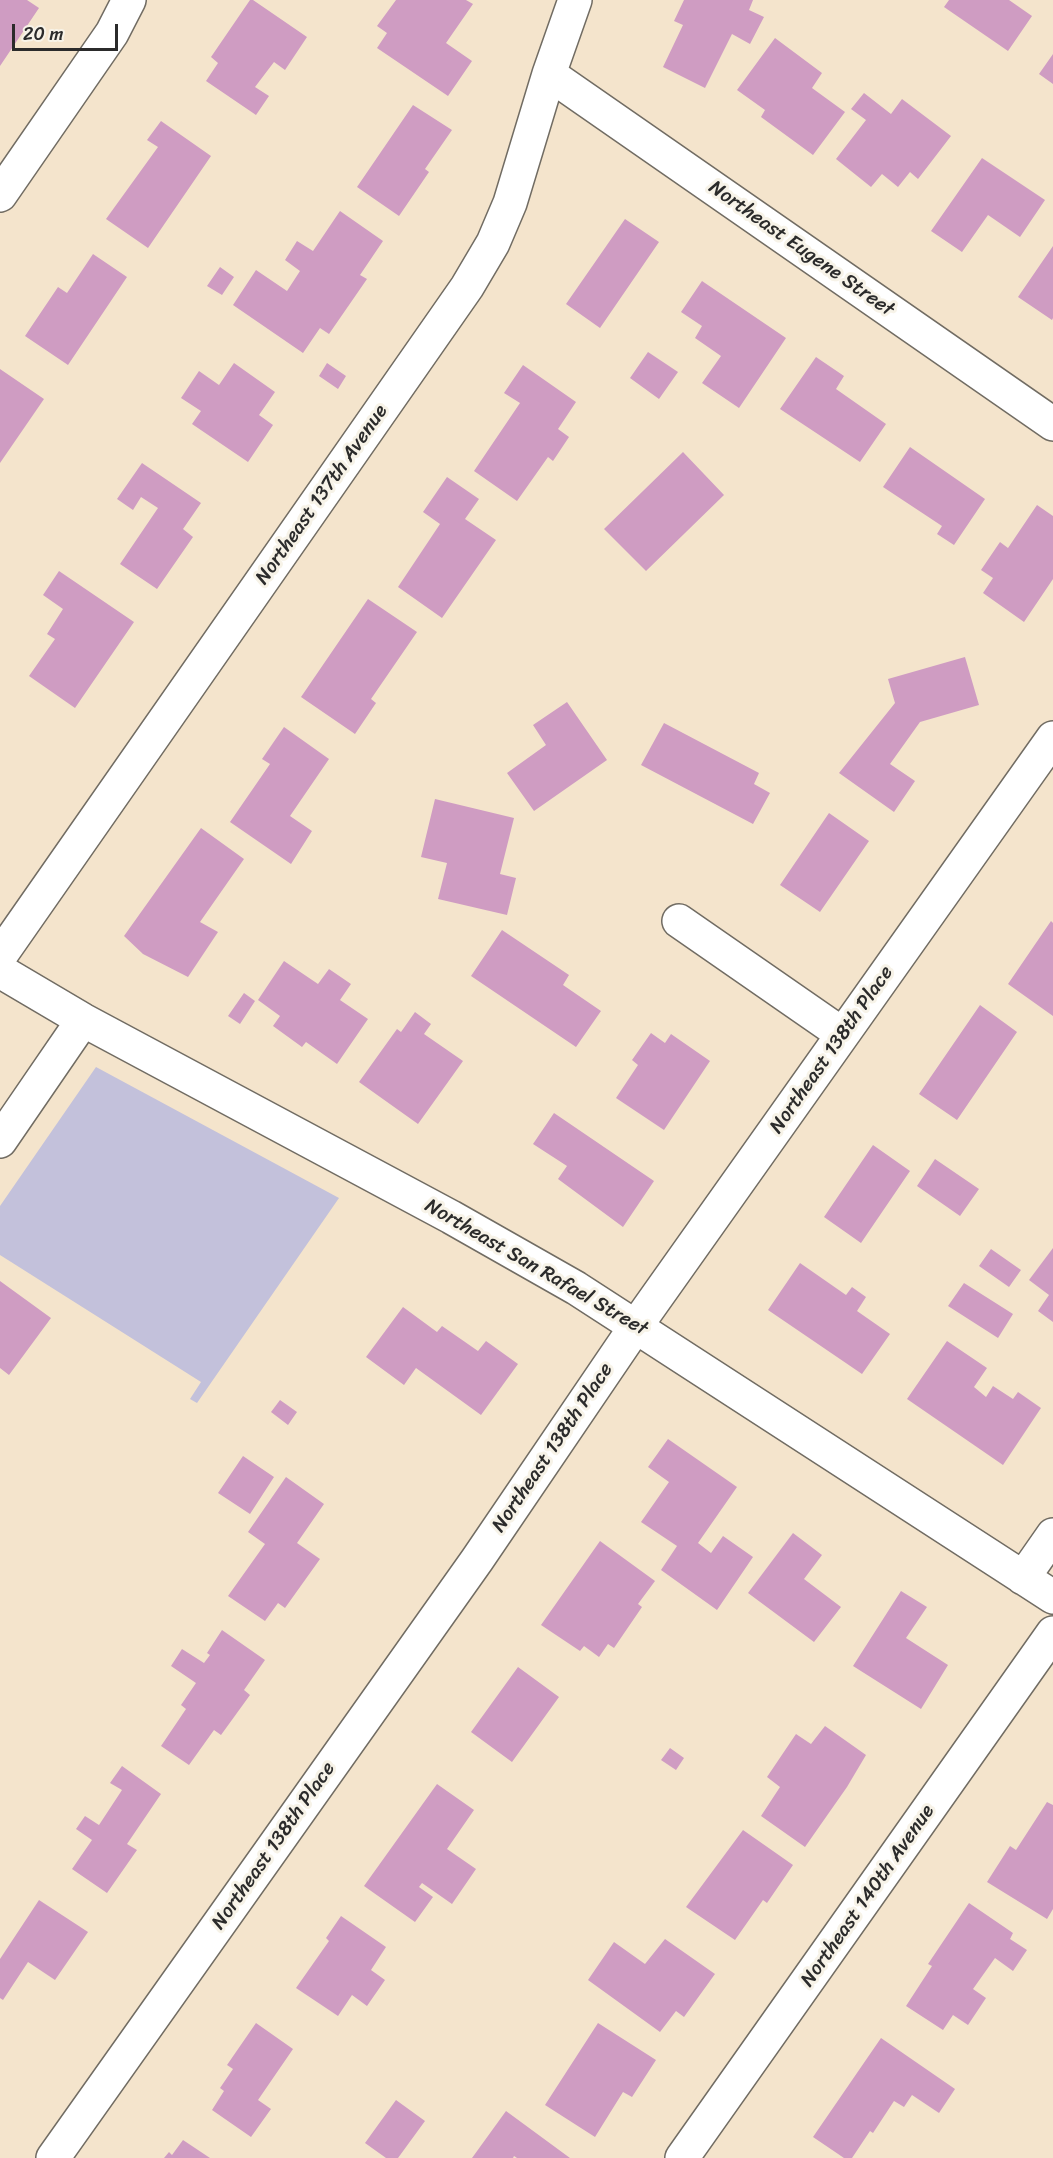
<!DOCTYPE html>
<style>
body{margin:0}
#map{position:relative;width:1053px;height:2158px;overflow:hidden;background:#f4e4cc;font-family:Sriracha,sans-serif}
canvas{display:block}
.scale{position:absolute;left:12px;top:24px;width:106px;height:27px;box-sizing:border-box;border:3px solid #2b2b2b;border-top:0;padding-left:8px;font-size:18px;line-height:21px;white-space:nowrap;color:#2b2b2b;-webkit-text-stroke:4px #f7f3e8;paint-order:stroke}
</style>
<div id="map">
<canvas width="1053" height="2158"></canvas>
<div class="scale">20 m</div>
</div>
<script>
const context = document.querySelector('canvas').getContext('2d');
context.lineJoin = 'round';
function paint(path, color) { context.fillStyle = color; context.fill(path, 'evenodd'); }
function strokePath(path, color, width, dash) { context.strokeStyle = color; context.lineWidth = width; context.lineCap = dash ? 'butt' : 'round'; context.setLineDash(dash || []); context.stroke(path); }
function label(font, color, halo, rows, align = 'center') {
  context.font = font + ' Sriracha,sans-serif'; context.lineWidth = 6; context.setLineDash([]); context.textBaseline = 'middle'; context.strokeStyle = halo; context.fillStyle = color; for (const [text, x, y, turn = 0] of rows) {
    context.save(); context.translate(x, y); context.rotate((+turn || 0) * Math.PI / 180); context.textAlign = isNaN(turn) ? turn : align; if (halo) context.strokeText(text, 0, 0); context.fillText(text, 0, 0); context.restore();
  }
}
paint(new Path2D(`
 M96,1067L339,1198L197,1403L190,1399L201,1382L0,1255V1206Z`), '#c3c1db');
paint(new Path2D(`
 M0,0H27L39,8L0,66Z
 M250,0H253L307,37L285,70L274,62L255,87L269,96L256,115L206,81L218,63L211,57Z
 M396,0H466L473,4L446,43L472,61L448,96L377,48L387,33L377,26Z
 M684,0H753L749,10L764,17L750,44L732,34L705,88L663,67L683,25L674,21Z
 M949,0H1009L1032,16L1008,51L944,7Z
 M775,38L822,73L812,88L845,112L813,155L761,117L765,110L737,90Z
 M1053,54V84L1039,74Z
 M864,93L891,114L902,99L951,136L918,179L910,172L898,187L882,174L871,187L836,159L866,120L851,109Z
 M413,105L452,130L425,169L429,172L399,216L357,187Z
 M161,121L211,156L148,248L106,219L158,147L147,140Z
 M982,158L1045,200L1020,237L988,215L962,252L931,231Z
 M340,211L383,241L360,275L367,279L329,334L320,328L303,353L233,305L256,270L287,291L300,271L285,260L297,241L313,251Z
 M625,219L659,242L600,328L566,304Z
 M1053,246V318L1052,320L1018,297Z
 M93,254L127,277L68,365L25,336L58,287L67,293Z
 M220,267L234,277L222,295L207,286Z
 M702,281L786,338L739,408L702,383L721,356L695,338L702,326L681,312Z
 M648,352L678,372L659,399L630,378Z
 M816,357L844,376L836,389L886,424L860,462L780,409Z
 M234,363L275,392L259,415L273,425L248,462L192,424L201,411L181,398L199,371L219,385Z
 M327,363L346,376L338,389L319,376Z
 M523,365L576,402L558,429L569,437L553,461L548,457L517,501L474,471L520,403L504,393Z
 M0,369L44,399L0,463Z
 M910,447L985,499L954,545L937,534L942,526L883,487Z
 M683,452L724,495L646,571L604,529Z
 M142,463L201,503L183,529L193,537L157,589L120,564L158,508L141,497L133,510L117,499Z
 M447,477L479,499L465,519L496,540L442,618L398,587L440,524L423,512Z
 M1037,505L1053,516V579L1024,622L983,593L993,578L981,570L1000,542L1008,548Z
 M59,571L134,622L75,708L29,676L55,639L47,634L63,609L43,595Z
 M368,599L417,632L371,699L376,703L355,734L301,697Z
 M965,657L979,705L920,722L890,764L915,781L894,812L839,773L895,703L888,679Z
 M567,702L607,760L534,811L507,773L546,745L533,725Z
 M664,723L759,773L754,784L770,793L753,824L641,765Z
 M284,727L329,759L290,816L312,831L291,864L230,822L270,764L262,759Z
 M435,799L514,818L500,874L516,878L507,915L438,899L447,863L421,857Z
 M829,813L869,841L820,912L780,885Z
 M201,828L244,859L200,922L218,932L188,977L143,954L124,936Z
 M1051,921L1053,923V1016L1008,984Z
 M502,930L569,975L563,985L601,1011L576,1047L471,976Z
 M284,961L318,984L329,969L351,984L340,1000L368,1019L337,1064L306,1042L302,1047L273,1026L280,1016L258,1000Z
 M244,993L255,1001L240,1024L228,1016Z
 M980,1005L1017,1032L957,1120L919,1094Z
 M415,1012L431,1024L424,1034L463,1061L418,1124L359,1082L397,1029L401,1032Z
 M651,1033L665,1043L671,1034L710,1061L664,1130L616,1098L638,1065L632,1060Z
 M554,1113L654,1181L623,1227L558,1179L567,1166L533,1144Z
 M873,1145L910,1171L861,1243L824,1217Z
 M935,1159L979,1189L960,1216L917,1186Z
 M1053,1248V1322L1038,1311L1049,1295L1029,1280Z
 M991,1249L1021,1270L1009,1287L979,1266Z
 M800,1263L846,1295L852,1287L866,1297L857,1311L890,1334L862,1374L768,1310Z
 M0,1281L51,1318L9,1375L0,1368Z
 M964,1283L1013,1314L998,1338L948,1306Z
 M403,1307L437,1332L442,1326L478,1351L486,1341L518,1364L481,1415L416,1368L404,1385L366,1357Z
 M947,1341L987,1368L974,1387L986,1397L993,1386L1013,1399L1018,1392L1041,1408L1003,1465L907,1399Z
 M280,1400L297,1412L288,1425L271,1412Z
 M668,1439L737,1487L698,1543L711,1553L723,1536L753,1557L717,1610L661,1570L677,1546L641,1522L669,1482L648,1467Z
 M243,1456L274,1477L250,1514L218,1493Z
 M286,1477L324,1504L297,1543L320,1559L285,1608L278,1603L265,1621L228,1596L265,1544L248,1532Z
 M793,1533L822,1555L804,1579L841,1607L814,1642L748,1593Z
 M600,1541L655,1581L638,1604L642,1607L614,1648L608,1644L599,1657L584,1646L580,1651L541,1625Z
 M901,1591L927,1607L906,1638L948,1665L921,1709L853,1666Z
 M222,1630L265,1660L244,1690L250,1695L221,1735L214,1730L189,1765L161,1746L186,1709L181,1705L196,1683L171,1666L182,1649L204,1663L210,1655L207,1653Z
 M518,1667L559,1697L512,1762L471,1732Z
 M825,1726L866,1755L847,1787L805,1847L761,1816L780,1787L767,1777L796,1734L811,1744Z
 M670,1748L684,1758L676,1770L661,1760Z
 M122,1766L161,1794L127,1844L137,1850L107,1893L72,1869L92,1840L76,1829L85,1816L99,1825L122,1790L110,1783Z
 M437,1784L474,1810L447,1849L476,1869L452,1904L422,1883L419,1887L433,1897L415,1922L364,1886Z
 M1047,1802L1053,1805V1909L1047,1919L987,1882L1010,1846L1016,1850Z
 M743,1830L793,1865L767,1903L763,1900L735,1940L686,1907Z
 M39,1900L88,1932L55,1980L28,1962L3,2000L0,1998V1959Z
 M969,1903L1013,1933L1010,1939L1027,1950L1013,1971L995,1958L973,1989L986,1998L968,2025L953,2015L943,2030L906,2006L932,1966L928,1964Z
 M341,1916L386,1947L371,1970L385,1980L367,2006L352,1995L338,2016L296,1988L329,1941L326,1938Z
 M665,1939L715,1974L684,2017L676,2011L660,2032L588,1980L614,1942L645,1964Z
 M256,2023L293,2049L258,2100L271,2109L251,2137L212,2110L224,2091L220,2088L233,2069L227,2065Z
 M598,2023L656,2060L632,2097L623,2092L595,2137L545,2105Z
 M881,2038L955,2089L939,2113L912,2095L904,2107L894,2101L873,2133L870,2131L852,2158H844L813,2137Z
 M396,2100L425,2121L398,2158H386L365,2143Z
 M506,2111L570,2158H517L514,2156L513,2158H472Z
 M183,2140L210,2158H164L169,2152L172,2155Z`), '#cf9cc2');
const minor = new Path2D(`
 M549,74L1053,424
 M0,195L112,33L129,0
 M679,921L842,1034
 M0,956L467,287L493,243L510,203L549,74L575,0
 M0,971L83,1020L451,1217L576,1288L1053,1597
 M0,1141L83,1020
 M1023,1578L1053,1535
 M53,2158L477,1560L636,1326L1053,738
 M682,2158L1053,1633`);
strokePath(minor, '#716c63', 36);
strokePath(minor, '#fff', 33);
label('20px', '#2b2b2b', '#f7f3e8', [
 ["Northeast Eugene Street",801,249,35],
 ["Northeast 137th Avenue",322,495,-55],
 ["Northeast 138th Place",832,1050,-55],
 ["Northeast San Rafael Street",536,1268,30],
 ["Northeast 138th Place",553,1448,-56],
 ["Northeast 138th Place",274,1846,-55],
 ["Northeast 140th Avenue",868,1896,-55]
]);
</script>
